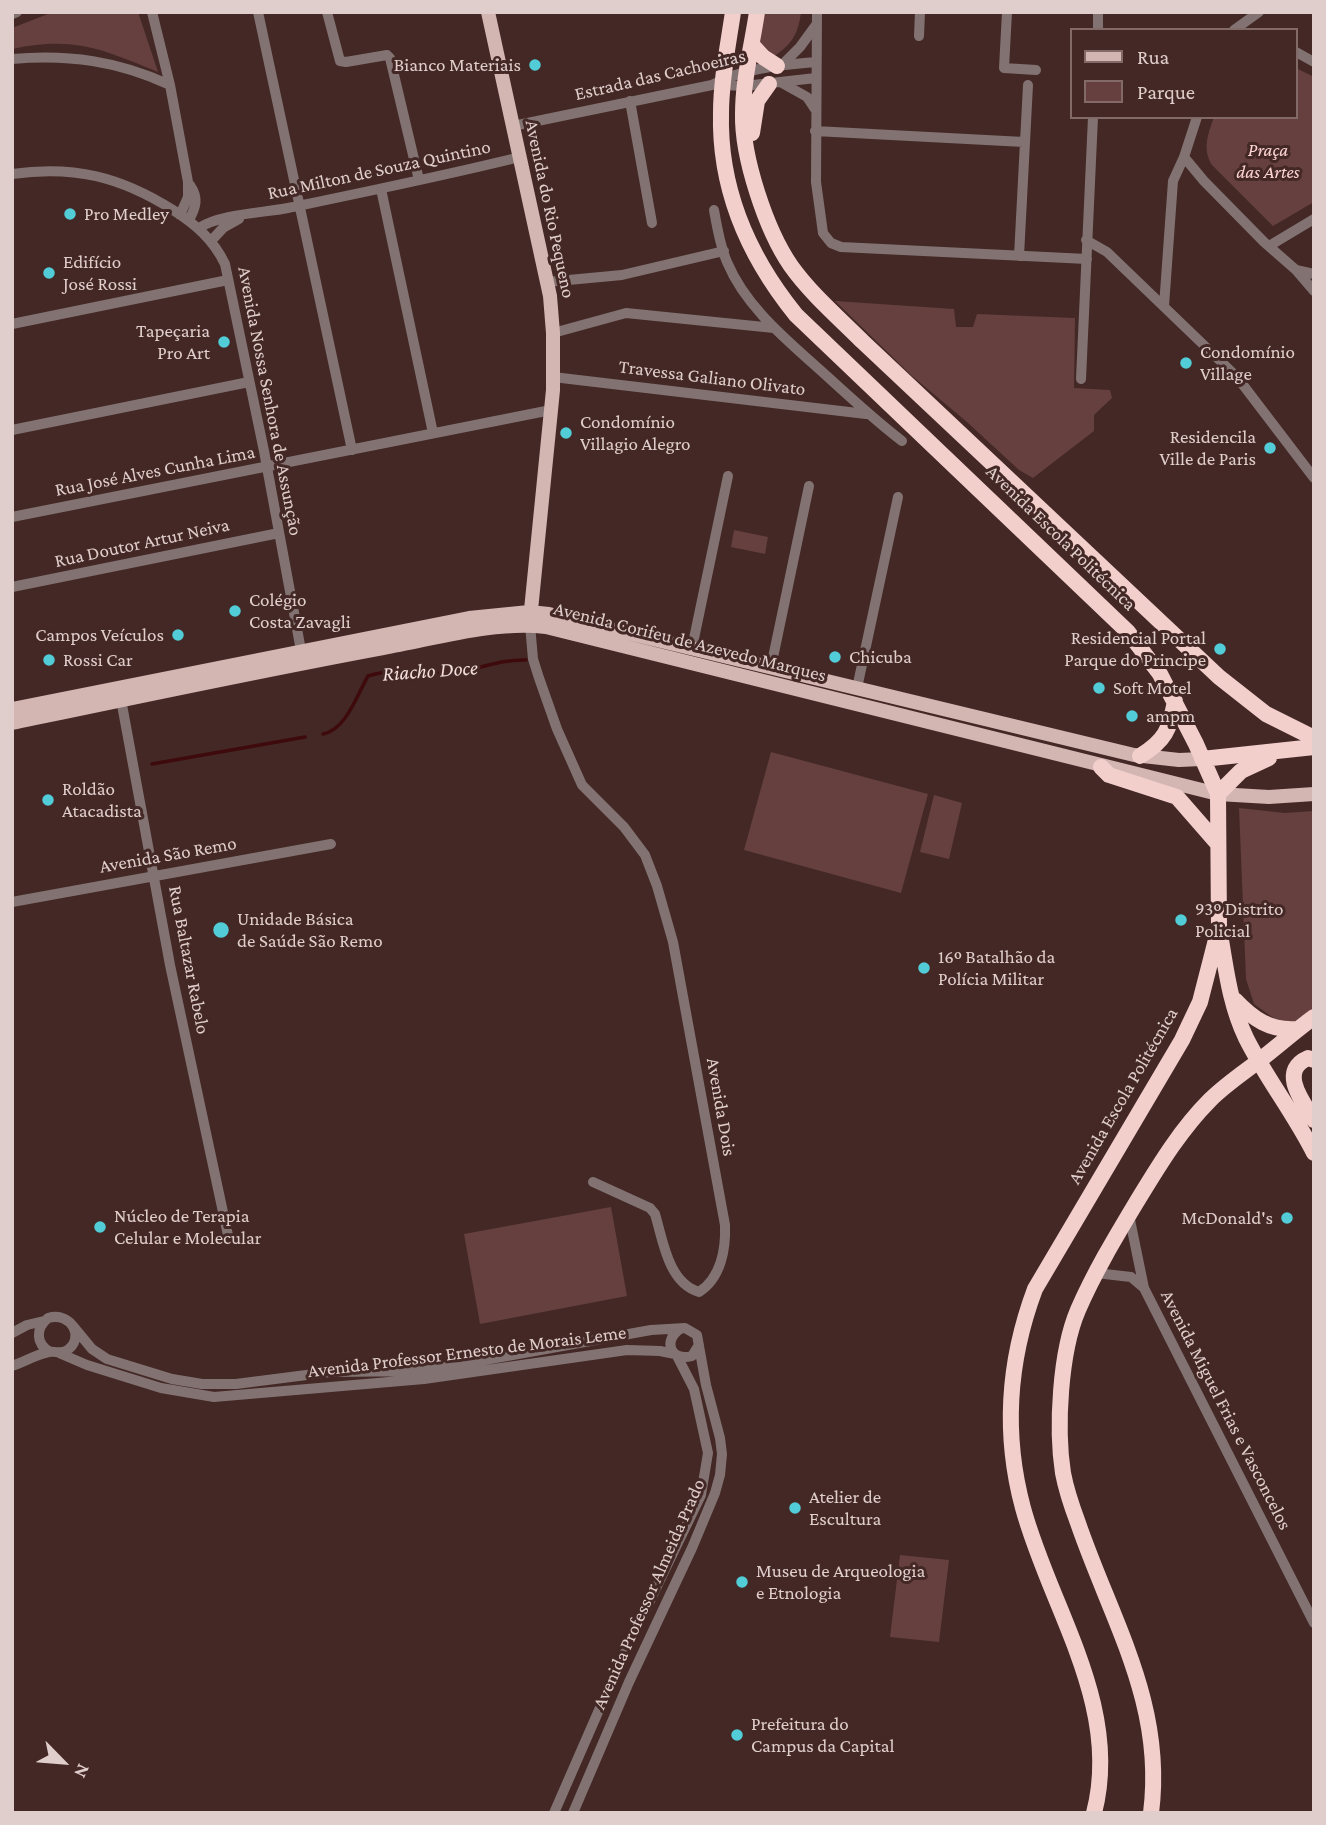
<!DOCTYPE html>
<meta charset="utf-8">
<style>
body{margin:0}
#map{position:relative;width:1326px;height:1825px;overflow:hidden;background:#432826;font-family:"Crimson Pro",serif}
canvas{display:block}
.frame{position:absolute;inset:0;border:14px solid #e0cecc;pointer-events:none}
.legend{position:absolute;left:1070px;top:28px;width:228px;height:91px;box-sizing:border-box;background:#432826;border:2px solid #826a68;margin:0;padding:9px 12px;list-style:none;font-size:21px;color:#e0cecc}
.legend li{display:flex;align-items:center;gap:14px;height:35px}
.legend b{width:35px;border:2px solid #826a68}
.north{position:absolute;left:28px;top:1727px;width:70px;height:70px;-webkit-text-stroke:5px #432826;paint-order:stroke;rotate:115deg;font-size:19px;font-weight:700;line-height:28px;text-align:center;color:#e0cecc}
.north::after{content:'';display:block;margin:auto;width:24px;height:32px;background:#e0cecc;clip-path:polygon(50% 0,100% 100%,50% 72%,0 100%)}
</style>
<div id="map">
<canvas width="1326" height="1825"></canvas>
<div class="frame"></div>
<ul class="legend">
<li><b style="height:9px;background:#d3b5b2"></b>Rua</li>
<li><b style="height:19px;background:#65403e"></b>Parque</li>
</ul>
<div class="north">N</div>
</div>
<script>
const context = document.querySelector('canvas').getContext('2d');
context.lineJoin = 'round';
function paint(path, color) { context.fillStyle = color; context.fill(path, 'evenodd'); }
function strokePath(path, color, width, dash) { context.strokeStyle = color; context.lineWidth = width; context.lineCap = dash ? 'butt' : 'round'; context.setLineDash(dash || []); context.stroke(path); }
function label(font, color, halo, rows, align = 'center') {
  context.font = font + ' "Crimson Pro",serif'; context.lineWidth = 6; context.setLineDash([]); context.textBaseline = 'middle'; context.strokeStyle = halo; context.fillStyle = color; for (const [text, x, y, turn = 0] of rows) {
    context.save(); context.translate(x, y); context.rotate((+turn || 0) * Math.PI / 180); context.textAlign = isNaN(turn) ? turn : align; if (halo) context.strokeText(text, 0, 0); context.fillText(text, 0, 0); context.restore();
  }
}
paint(new Path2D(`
 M53,12H138L158,72C101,49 75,36 12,49V28Z
 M764,12H801C798,37 790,46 770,59L758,48Z
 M1296,68L1314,77V202L1273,226L1212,165C1202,149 1208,134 1214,117H1296Z
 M835,301L954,309L956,327H973L977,314L1075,318L1074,388L1110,390L1112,398L1094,415V431L1033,478L1019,470L967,422L912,376Z
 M734,530L768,537L765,554L731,547Z
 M771,752L928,794L901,893L744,850Z
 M934,795L962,803L949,859L920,852Z
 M1239,808L1285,813L1314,811V1010L1296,1022H1279L1254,1004L1246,979Z
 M611,1207L627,1296L480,1324L464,1234Z
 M900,1555L949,1560L939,1642L890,1637Z`), '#65403e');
strokePath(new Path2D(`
 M323,734C346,730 357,695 368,676C400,666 419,676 450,673C475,671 499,659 526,660
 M152,764L305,737`), '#3f0a0c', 3.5);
strokePath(new Path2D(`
 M152,12L170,85L188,182V197L180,215
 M258,12L352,450
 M327,12L340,61L346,62L387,55L390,58L419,180
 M817,12L816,182L823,233L831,243L841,247L1087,259
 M1007,12L1004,68L1036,70
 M12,14L17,12
 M1098,30V12
 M1234,30L1259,12
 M919,36L920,12
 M1296,52L1314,62
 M12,59C69,54 118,61 170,85
 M782,65L800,47L816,25
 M782,83L807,97L815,109
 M723,85L744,86L816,78
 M630,101L652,223
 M513,126L712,85C743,68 782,65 816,62
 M815,131L1024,142
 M1184,157L1204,181L1264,242L1296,270L1314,274
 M12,174C74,165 121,177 173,210C195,224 213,239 225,264L264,451L302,656
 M381,189L433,433
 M714,210C717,227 720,246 727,262C747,310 792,344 829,378C853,400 876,421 902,441
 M189,220C196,207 199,198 190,185
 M199,228C220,214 262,213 288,208C365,192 443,176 520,157
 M1086,240L1107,252L1237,377L1314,478
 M211,241L223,228L239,219
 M1269,246L1314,219
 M1019,256L1028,85
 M1296,270L1314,291
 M547,282L622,275L724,251
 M1164,306L1173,181L1184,157L1197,117
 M12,324L228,280
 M553,333L626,313L774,328
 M553,377L866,414
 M1081,379L1093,117
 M12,430L249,382
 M12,517L551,410
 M12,587L279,533
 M530,625L533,659L539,678L557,729L582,785L624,827L645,855L657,886L673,942L725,1225C726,1249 721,1278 699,1292C668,1283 663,1240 655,1214L650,1208L593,1182
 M692,648L728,476
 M771,667L809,486
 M857,688L898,497
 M120,694L170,965L229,1240
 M12,902L331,844
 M1129,1215L1144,1288L1314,1623
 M1096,1273L1131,1277L1144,1288
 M73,1326L92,1349L107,1359L172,1379L202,1384H236L330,1372L424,1371L651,1330L685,1328L697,1335L706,1385L720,1438L722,1454L720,1475L715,1493L692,1548L629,1682L573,1813
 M680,1329C662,1341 671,1362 692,1356L699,1345
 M12,1333L27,1325L44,1321
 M59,1353L87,1365L161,1388L214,1397L424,1379L627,1350L660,1351L675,1354
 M12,1366C24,1362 37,1354 49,1352C56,1351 60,1354 66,1351C86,1339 72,1311 48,1318C35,1329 36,1344 50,1352
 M554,1813L616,1671L701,1495L708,1453L694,1389L677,1356`), '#827372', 10);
strokePath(new Path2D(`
 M488,12L550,296L553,333V390L530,620
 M12,709L469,618L529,612L549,614L1134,755L1179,760L1202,759
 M12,723C136,697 259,671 383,648C435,639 493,621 546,627L1218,794L1269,797L1314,794`), '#d3b5b2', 14);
strokePath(new Path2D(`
 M733,12C728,46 721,80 721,113C719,189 749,257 796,315L1128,632L1160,674L1196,744L1218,794L1219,928L1200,1002L1182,1040L1035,1289C1008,1361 1003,1434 1023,1508C1050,1608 1122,1705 1094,1813
 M757,12C752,46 743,79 743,114C742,157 766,230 791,266C811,294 838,317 862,341L1219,677L1266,714L1314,738
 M752,45L763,57L777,66
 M752,133L757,101L769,84
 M1140,756C1165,741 1170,729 1175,701
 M1202,759L1314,747
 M1101,767L1109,775L1177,797L1218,844
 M1218,794L1241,771L1269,758
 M1220,934C1226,969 1230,1005 1246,1038C1266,1078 1294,1113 1314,1153
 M1235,1000C1253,1019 1270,1031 1297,1029
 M1314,1060L1308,1058C1278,1071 1303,1102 1314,1120
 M1151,1813C1165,1704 1112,1622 1078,1523C1072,1507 1066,1489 1063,1473C1056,1428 1060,1352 1078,1310C1094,1273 1115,1238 1136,1203C1158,1167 1180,1130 1210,1100C1225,1085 1243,1073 1260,1060C1278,1046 1295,1031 1314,1017`), '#f3cfcc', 16);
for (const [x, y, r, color] of [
 [535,65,7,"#52ccd6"],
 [70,214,7,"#52ccd6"],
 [49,273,7,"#52ccd6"],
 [224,342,7,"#52ccd6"],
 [1186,363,7,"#52ccd6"],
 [566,433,7,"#52ccd6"],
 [1270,448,7,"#52ccd6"],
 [235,611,7,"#52ccd6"],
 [178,635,7,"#52ccd6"],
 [1220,649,7,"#52ccd6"],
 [835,657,7,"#52ccd6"],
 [49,660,7,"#52ccd6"],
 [1099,688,7,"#52ccd6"],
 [1132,716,7,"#52ccd6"],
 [48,800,7,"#52ccd6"],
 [1181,920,7,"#52ccd6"],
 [221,930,9,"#52ccd6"],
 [924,968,7,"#52ccd6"],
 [1287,1218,7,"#52ccd6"],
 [100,1227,7,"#52ccd6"],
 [795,1508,7,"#52ccd6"],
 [742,1582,7,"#52ccd6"],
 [737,1735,7,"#52ccd6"]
]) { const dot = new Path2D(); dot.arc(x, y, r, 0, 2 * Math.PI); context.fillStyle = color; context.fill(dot); strokePath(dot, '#432826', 2.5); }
label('19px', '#e0cecc', '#432826', [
 ["Bianco Materiais",521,65,"right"],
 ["Pro Medley",84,214],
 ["Edifício",63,262],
 ["José Rossi",63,284],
 ["Tapeçaria",210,331,"right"],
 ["Pro Art",210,353,"right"],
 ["Condomínio",1200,352],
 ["Village",1200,374],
 ["Condomínio",580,422],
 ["Villagio Alegro",580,444],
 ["Residencila",1256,437,"right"],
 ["Ville de Paris",1256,459,"right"],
 ["Colégio",249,600],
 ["Costa Zavagli",249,622],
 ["Campos Veículos",164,635,"right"],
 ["Residencial Portal",1206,638,"right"],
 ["Parque do Principe",1206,660,"right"],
 ["Chicuba",849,657],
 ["Rossi Car",63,660],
 ["Soft Motel",1113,688],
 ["ampm",1146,716],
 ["Roldão",62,789],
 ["Atacadista",62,811],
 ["93º Distrito",1195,909],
 ["Policial",1195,931],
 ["Unidade Básica",237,919],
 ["de Saúde São Remo",237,941],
 ["16º Batalhão da",938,957],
 ["Polícia Militar",938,979],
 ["Núcleo de Terapia",114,1216],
 ["Celular e Molecular",114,1238],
 ["McDonald's",1273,1218,"right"],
 ["Atelier de",809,1497],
 ["Escultura",809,1519],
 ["Museu de Arqueologia",756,1571],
 ["e Etnologia",756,1593],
 ["Prefeitura do",751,1724],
 ["Campus da Capital",751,1746]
], 'left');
label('19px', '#e0cecc', '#432826', [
 ["Estrada das Cachoeiras",660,75,-13],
 ["Rua Milton de Souza Quintino",379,170,-12],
 ["Avenida do Rio Pequeno",550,209,78],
 ["Travessa Galiano Olivato",712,378,7],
 ["Avenida Nossa Senhora de Assunção",270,401,79],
 ["Rua José Alves Cunha Lima",155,471,-11],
 ["Avenida Escola Politécnica",1061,538,44],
 ["Rua Doutor Artur Neiva",142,543,-12],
 ["Avenida Corifeu de Azevedo Marques",690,642,14],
 ["Avenida São Remo",168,855,-10],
 ["Rua Baltazar Rabelo",189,960,79],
 ["Avenida Escola Politécnica",1123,1096,-60],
 ["Avenida Dois",721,1107,80],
 ["Avenida Professor Ernesto de Morais Leme",467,1352,-7],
 ["Avenida Miguel Frias e Vasconcelos",1226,1410,63],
 ["Avenida Professor Almeida Prado",649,1594,-66]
]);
label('italic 19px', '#fdd5d2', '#432826', [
 ["Praça",1268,150],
 ["das Artes",1268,172]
]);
label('italic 21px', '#f3dfdd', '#432826', [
 ["Riacho Doce",430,671,-4]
]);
</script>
